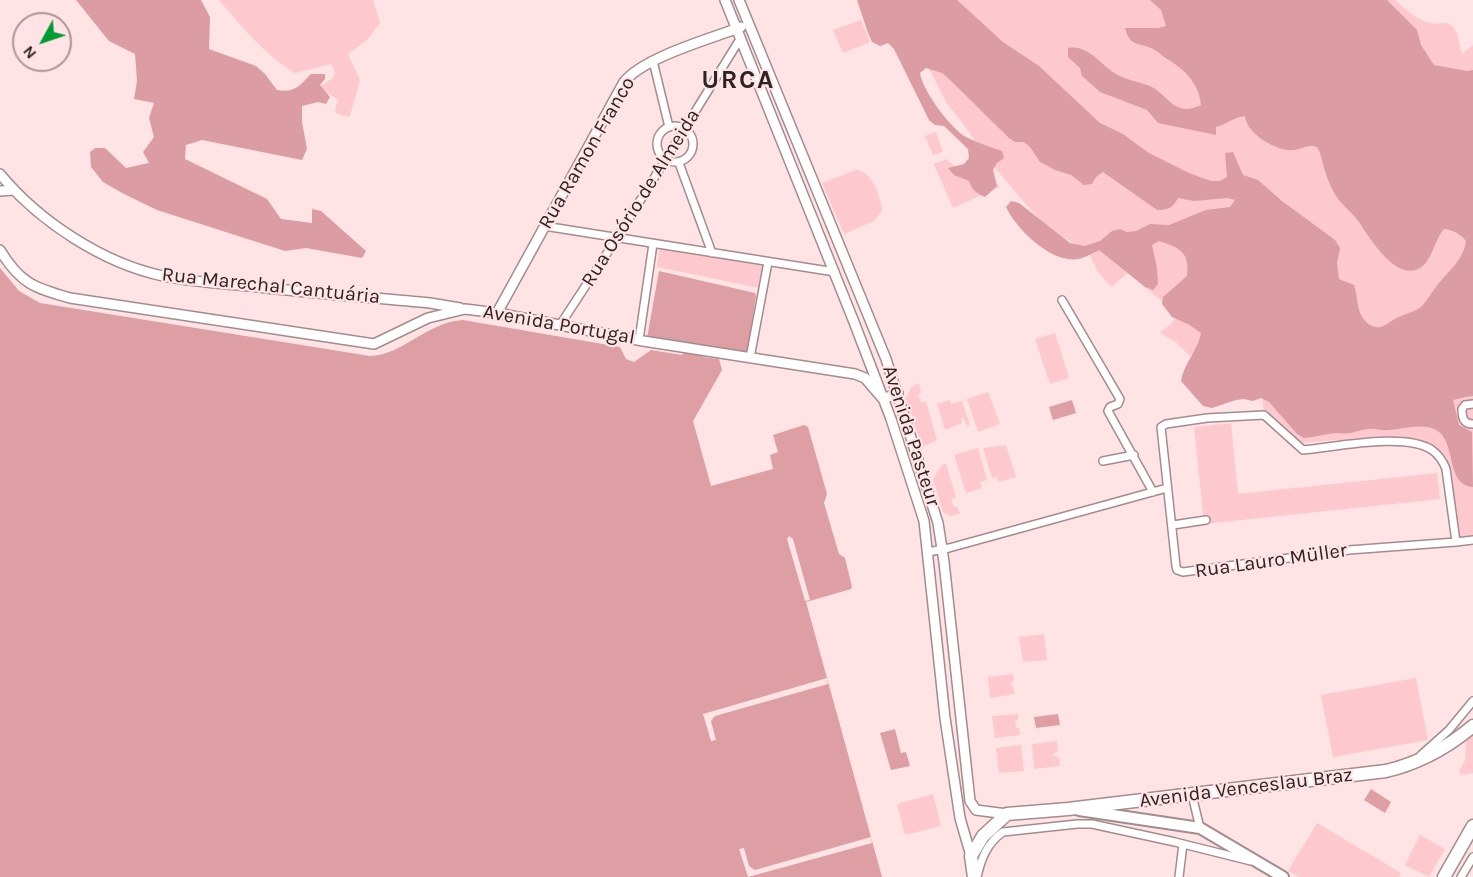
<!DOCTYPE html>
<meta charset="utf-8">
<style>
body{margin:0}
#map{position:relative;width:1473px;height:877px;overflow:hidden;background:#ffe3e5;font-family:Karla,sans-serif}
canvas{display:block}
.north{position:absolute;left:12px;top:12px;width:60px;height:60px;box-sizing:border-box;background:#ffe3e5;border:2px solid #ab9698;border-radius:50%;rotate:230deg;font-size:16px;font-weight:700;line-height:24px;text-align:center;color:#2d2324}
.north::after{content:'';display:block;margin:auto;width:21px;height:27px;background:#009b35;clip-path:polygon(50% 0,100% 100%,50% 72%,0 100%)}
</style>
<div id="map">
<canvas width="1473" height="877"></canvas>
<div class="north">N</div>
</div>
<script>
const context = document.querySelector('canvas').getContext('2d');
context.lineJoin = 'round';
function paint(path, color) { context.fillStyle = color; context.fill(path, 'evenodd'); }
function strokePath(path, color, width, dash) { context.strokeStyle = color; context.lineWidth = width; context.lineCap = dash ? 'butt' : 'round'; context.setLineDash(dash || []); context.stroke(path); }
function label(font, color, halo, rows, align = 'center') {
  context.font = font + ' Karla,sans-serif'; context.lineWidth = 4.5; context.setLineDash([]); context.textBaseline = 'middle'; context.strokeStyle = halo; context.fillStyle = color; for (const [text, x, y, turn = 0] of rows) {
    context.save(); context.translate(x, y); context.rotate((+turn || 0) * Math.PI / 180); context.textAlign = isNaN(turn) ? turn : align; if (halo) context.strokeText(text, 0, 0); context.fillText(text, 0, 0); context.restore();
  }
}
paint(new Path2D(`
 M219,0H373L380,23L367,40L348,54L360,80L350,116L348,117L336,113L335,110L338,100L325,91L321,86L333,78L335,71L331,64L295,73C265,55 241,26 219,0Z
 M894,0H1395C1406,9 1416,20 1431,23C1439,25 1447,20 1453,27C1459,33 1459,46 1462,54L1473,45V537L1457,538C1455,521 1453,466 1443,455L1388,436L1302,443L1297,442L1264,414L1260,379L1195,355H1189L1177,343L1160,333L1179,316L1139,282L1130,271L1111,287L1098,272L1089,253L1050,229L1037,217L983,154L970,133L946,102Z
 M861,20L870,42L843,53L833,30Z
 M936,132L943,152L933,155L925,136Z
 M947,159L957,169L977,163L1000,187L953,208L934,164Z
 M856,170C872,171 880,195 882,210L874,221L844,234L822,183Z
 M662,248L764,264L759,288L657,267L659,252Z
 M1055,333L1069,378L1050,384L1035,339Z
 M919,383L921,393L918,394L921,402H926L937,440L922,447L906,398L911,388Z
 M988,392L1000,424L978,432L967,399Z
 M950,400L951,404L962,401L970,425L967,426L963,417L961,418L962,423L945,430L937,404Z
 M1231,423L1238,494L1437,473L1440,499L1204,524L1194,427Z
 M1006,445L1016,477L999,482L997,477L992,478L983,448Z
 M978,448L987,480L980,482L982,488L966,493L954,455Z
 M946,464L956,497L951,499L954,507H957L960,513L951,516L943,512L933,479L942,465Z
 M1044,634L1047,660L1023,662L1019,637Z
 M1013,674L1014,681L1011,682L1015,694L990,698L988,677Z
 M1416,678L1428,740L1333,757L1321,695Z
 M1018,714V720L1015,721L1016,728H1019L1020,735L995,738L992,716Z
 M1473,734V773L1461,775L1459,771L1465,761L1466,741Z
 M1057,741L1058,751L1052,755L1059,757L1060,766L1034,769L1032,744Z
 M1021,745L1024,771L999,773L996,748Z
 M933,794L941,826L905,835L897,804Z
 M1317,823L1401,873L1399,877H1299L1288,871Z
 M1420,835L1445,849L1429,877L1405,865Z`), '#fec9ce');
paint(new Path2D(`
 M76,0H201L210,17L209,49L256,66L265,74L277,90C295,93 299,86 311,74H325V79L320,85L330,97L326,104L318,102L302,106V122L307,149L302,160L202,140L186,145L185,159L267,199L281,219L312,223V209L321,211L366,251L362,258L306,248L285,251L157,210L124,194L103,182L91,167L90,152L95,148H105L126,168L149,163L143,152L154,137L149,118L154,103L134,99L137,81L135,54L109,41Z
 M857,0H957L1003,42L1039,66L1100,123L1123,134L1149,153L1189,173L1211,181H1220L1227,177L1225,153L1233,152L1243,175L1258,180L1282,201L1335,240L1340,248L1337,263L1339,279L1354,285C1359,299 1355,317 1372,326C1381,330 1386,324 1393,320C1401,315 1411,313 1418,309C1426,304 1430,294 1436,287C1447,272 1464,260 1466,241C1460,234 1454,230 1444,229C1435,239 1433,256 1424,265C1399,288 1369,237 1359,222C1352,212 1340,204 1335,194C1330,186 1325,173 1323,164C1321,158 1321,153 1317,147C1307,144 1303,149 1294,150C1276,152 1246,133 1245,116C1234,117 1227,124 1216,127V135L1158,123L1147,110L1100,92L1082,76L1080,68L1068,57V48C1088,44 1101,65 1116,74C1128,81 1141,82 1152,87C1169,96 1175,118 1201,105C1199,84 1186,71 1169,60C1163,57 1159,52 1153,49C1138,42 1130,47 1125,28H1158L1166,26L1161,10L1150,0H1387L1417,30L1421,45L1434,65L1467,71L1473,70V396C1467,396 1459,399 1453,400L1459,425L1472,432L1473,487C1444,485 1458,439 1434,429C1419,423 1402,430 1387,430C1381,431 1375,428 1369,429C1363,429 1357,432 1350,433C1346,434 1341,433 1336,433C1326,434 1315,437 1304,438L1297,434L1269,402L1261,398L1253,401L1244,399L1236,400L1212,408L1203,406L1181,381C1184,363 1198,350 1201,333L1188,324L1172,317L1162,304L1163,297L1187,276C1190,252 1180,248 1159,241L1152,245L1157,268L1158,284L1153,290L1145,287L1099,250C1093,253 1085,258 1078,259C1052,264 1016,229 1006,207L1011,201L1019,203L1070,243L1085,246L1100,241L1112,231L1120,229L1127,232L1136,231L1150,224L1169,225L1206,210L1230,207L1235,200L1227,198L1194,201L1178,198C1173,208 1168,210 1157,210L1103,172L1096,177L1092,184L1084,185L1071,175L1055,170L1040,162L1030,147L1024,142H1015L1009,138L948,78L942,73L926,68L920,73C922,90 951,129 966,137C978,143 990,147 1002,151L1004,158L997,163L993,170L997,186L985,197C976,193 972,190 969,181L954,175L948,168L964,164L969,158L968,149L944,126L935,125L929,120L894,49L888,43L880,46L872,42L868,33Z`), '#dc9ca3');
paint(new Path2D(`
 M0,268L19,291L40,303L370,356C401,356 427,322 463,320L620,347L626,359L634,362L651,350L682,355L687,349L647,338L659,271L755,293L756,296L747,353L703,349V357L719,359L722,370L693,421L711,486L773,469L770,455L778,452L773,435L804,425L808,427L827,494L824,503L839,554L845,558L852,587L851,589L806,602L882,877H0Z
 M1072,400L1076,413L1053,420L1049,407Z
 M1058,714L1060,725L1036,728L1034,717Z
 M895,729L901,753L906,752L910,766L891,770L880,733Z
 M1371,789L1391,802L1385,813L1364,800Z`), '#dd9ea4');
paint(new Path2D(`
 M789,536L793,539L810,600L805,601L787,539Z
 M827,678L828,684L715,716L711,721L716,740L711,741L703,714Z
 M871,837L872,843L748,877L739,849L744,848L749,866L755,870Z`), '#ffe3e5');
const minor = new Path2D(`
 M653,61L669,127
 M657 144a18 18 0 1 1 36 0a18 18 0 1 1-36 0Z
 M679,163L712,253
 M544,226L835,272
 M1062,300L1120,399L1118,404L1110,407L1108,411L1153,492
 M560,325L617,238L740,39
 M639,340L653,244
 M750,358L768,262
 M1473,404L1465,405L1462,409C1462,417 1463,424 1473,424
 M1103,461L1134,455
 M1173,525L1206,520
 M1456,542L1446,469C1443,461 1439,455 1432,450C1405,432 1336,447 1303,450L1264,415L1207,418L1166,424L1161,427L1176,566L1177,570L1183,572L1349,550L1456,542L1473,540
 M928,552L949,548L1167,488
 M1421,755L1449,730L1473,701
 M1192,795L1200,828
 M977,877C981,859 987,843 1003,832L1077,824H1092L1175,842L1251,861
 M1179,877L1183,844
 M1461,877L1473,857`);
const tertiary = new Path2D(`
 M725,0L854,322L891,419L924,521L945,718L960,818L971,856
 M739,0L886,359L938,523L944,562L970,801L976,810L1007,814
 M0,174C39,221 102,263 163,276C197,283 233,284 267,288C321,294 376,298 430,303L460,308
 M0,191L13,190
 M0,250C20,283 34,288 70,298L374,344L428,318L465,309L497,313L643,341L855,374L865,378L883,399L898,393
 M497,313L624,82C644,57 710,39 741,27`);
const secondary = new Path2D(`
 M1079,810L1200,828L1283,877`);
const trunk = new Path2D(`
 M974,877L971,856L983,836L1007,814L1068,809L1386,771C1420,763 1447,748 1473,726
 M1444,877L1473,826`);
strokePath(minor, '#a48b8d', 10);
strokePath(tertiary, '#a48b8d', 12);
strokePath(secondary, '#a48b8d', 14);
strokePath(trunk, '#a48b8d', 15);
strokePath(minor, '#fff', 7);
strokePath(tertiary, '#fff', 9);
strokePath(secondary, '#fff', 10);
strokePath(trunk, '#fff', 12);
label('20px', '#2d2324', '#ffe3e5', [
 ["Rua Ramon Franco",587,153,-60],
 ["Rua Osório de Almeida",641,198,-58],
 ["Rua Marechal Cantuária",271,286,6],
 ["Avenida Portugal",559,325,10],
 ["Avenida Pasteur",911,436,72],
 ["Rua Lauro Müller",1271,561,-8],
 ["Avenida Venceslau Braz",1246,788,-7]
]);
context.letterSpacing = '1.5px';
label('bold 26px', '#2d2324', '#ffe3e5', [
 ["URCA",738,81]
]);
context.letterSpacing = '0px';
</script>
